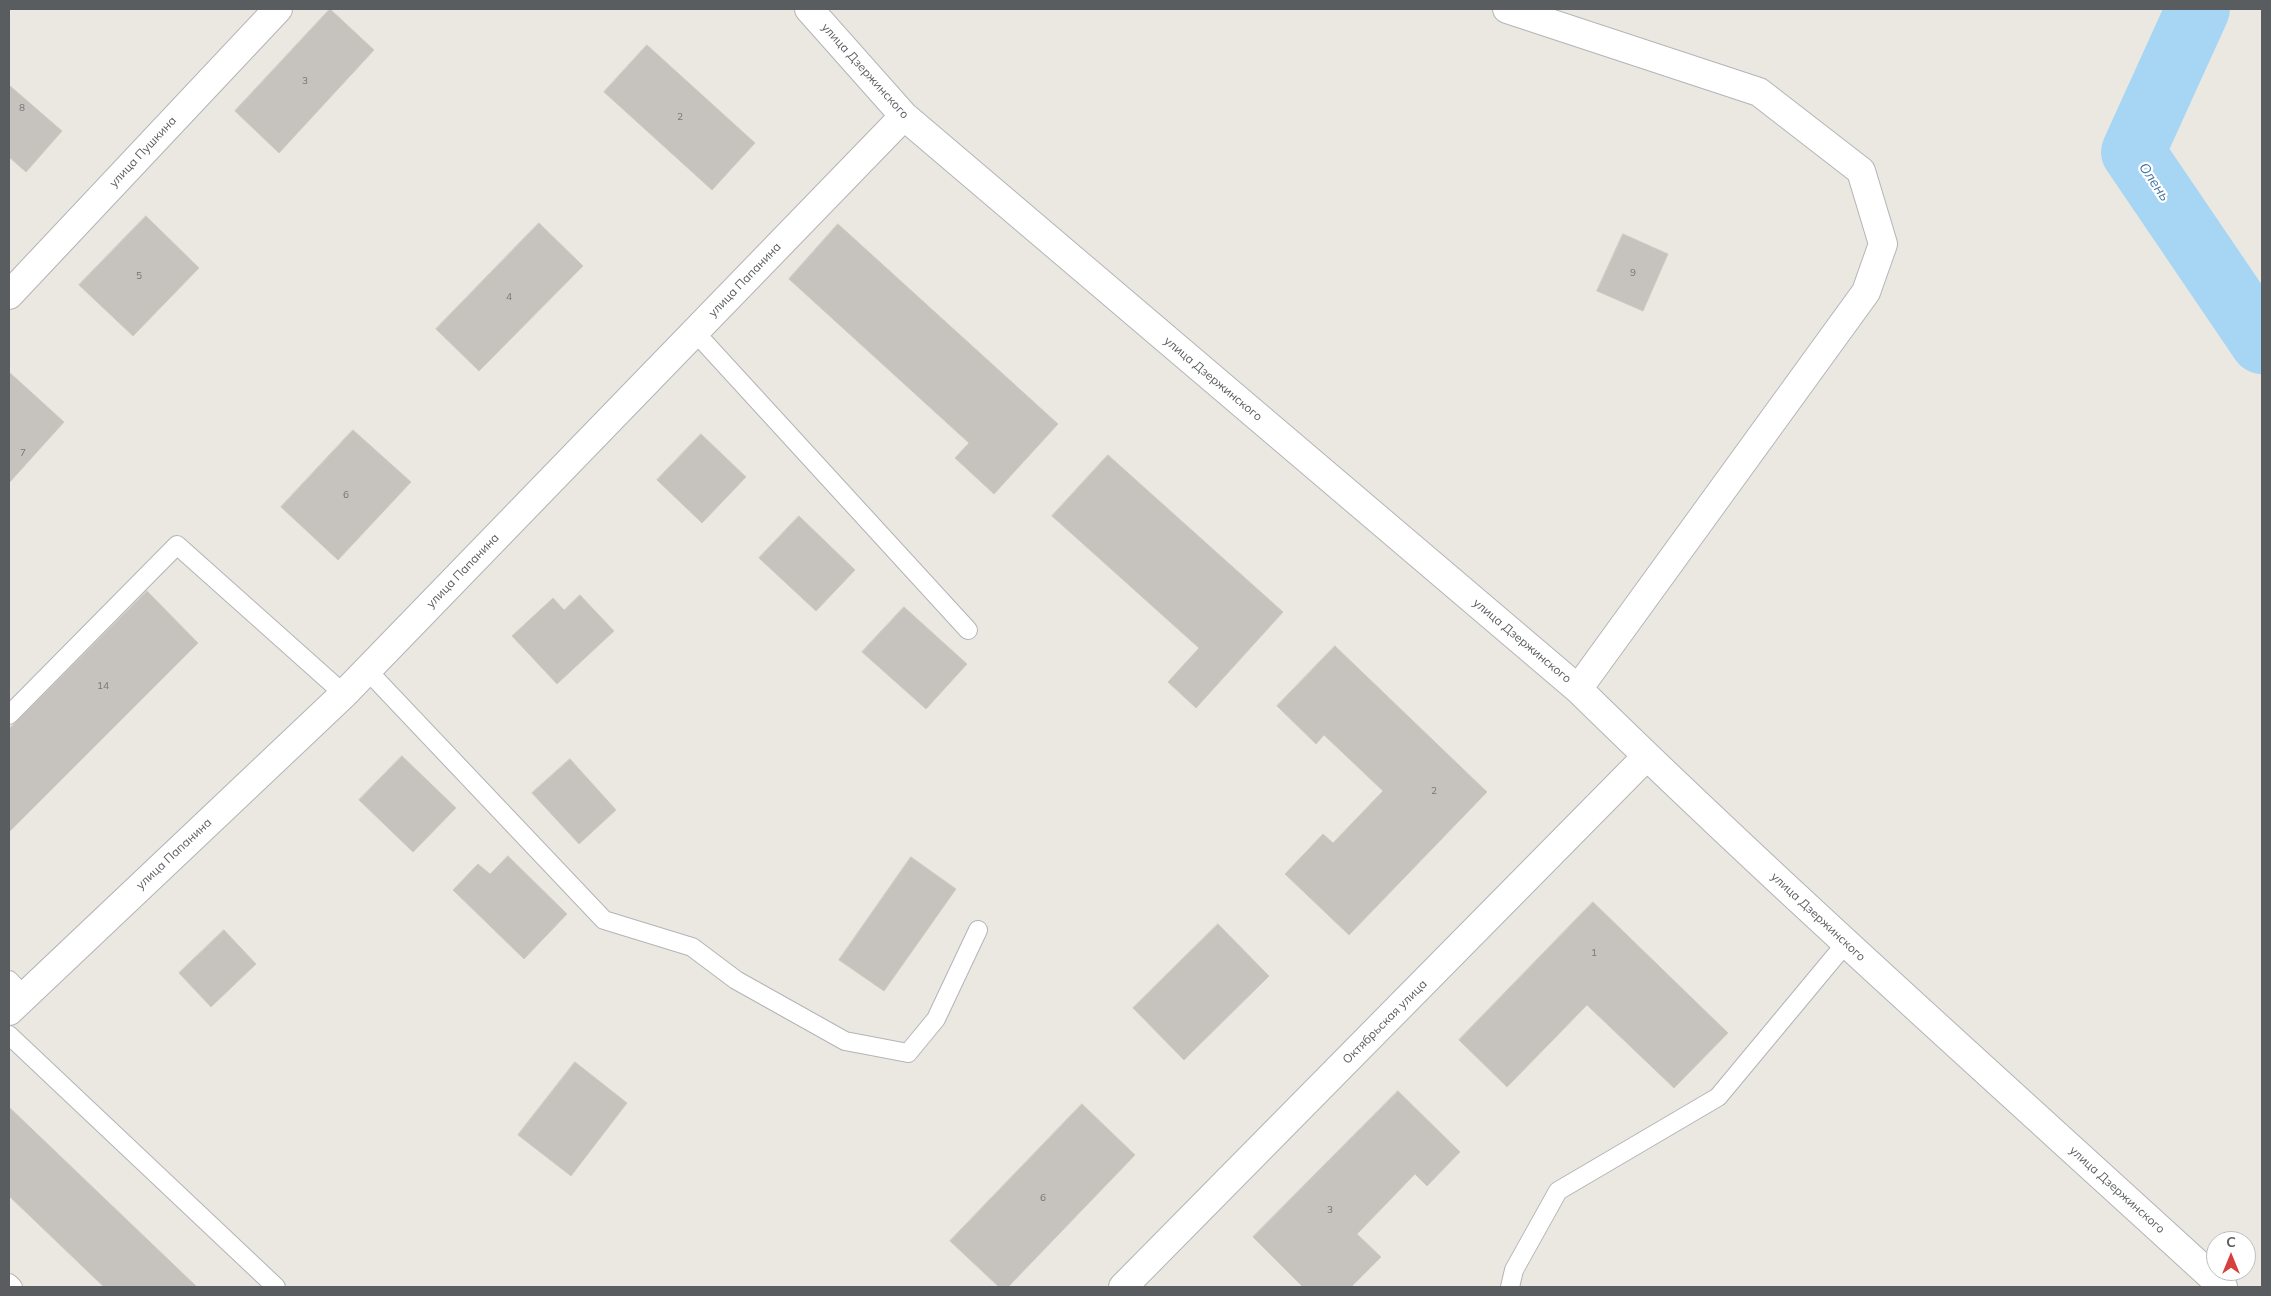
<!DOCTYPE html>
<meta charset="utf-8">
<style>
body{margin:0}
#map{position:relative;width:2271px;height:1296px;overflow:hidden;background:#ebe8e1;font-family:Mulish,sans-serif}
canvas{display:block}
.frame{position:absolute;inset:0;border:10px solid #5a5d60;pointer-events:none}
.north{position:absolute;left:2206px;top:1231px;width:50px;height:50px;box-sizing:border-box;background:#fff;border:1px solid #bdbebf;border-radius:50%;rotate:0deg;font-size:14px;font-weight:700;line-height:20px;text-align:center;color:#5a5d60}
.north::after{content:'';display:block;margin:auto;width:18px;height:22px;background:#d5423d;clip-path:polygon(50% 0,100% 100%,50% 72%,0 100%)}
</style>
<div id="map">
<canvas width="2271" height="1296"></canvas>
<div class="frame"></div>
<div class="north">С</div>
</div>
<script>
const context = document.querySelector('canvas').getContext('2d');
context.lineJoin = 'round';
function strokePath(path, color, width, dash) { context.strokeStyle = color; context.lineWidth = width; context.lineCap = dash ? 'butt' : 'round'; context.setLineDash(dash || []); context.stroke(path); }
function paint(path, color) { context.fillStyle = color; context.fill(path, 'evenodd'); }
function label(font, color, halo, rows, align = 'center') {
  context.font = font + ' Mulish,sans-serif'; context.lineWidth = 4.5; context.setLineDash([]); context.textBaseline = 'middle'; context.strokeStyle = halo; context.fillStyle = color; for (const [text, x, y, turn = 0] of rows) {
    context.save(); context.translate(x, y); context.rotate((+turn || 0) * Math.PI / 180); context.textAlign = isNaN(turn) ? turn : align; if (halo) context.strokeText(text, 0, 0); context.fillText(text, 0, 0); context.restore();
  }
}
strokePath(new Path2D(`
 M2198,9L2133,152L2262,342`), '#a7d6f5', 64);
const building = new Path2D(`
 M330,9L374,50L279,153L235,111Z
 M647,45L755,143L712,190L604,92Z
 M9,85L62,131L26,172L9,157Z
 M146,216L199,268L133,336L79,285Z
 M539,223L583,266L479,371L436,329Z
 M838,224L1058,424L994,494L955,458L969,443L789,279Z
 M1623,234L1668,254L1643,311L1597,291Z
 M9,372L64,422L9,483Z
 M353,430L411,482L338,560L281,507Z
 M701,434L746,477L702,523L657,480Z
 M1108,455L1283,612L1196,708L1168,682L1199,648L1052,516Z
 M799,516L855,570L816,611L759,558Z
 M147,591L198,643L9,832V729Z
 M580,595L614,631L557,684L512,636L553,598L564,610Z
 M904,607L967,664L926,709L862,652Z
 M1335,646L1487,792L1349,935L1285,874L1323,834L1333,843L1383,791L1324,735L1316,744L1277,706Z
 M402,756L456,808L413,852L359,800Z
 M570,759L616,810L579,844L532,793Z
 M508,856L567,914L524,959L453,890L478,864L490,874Z
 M911,857L956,889L884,991L839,960Z
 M1593,902L1728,1033L1674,1088L1587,1005L1507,1087L1459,1040Z
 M1218,924L1269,976L1184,1060L1133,1008Z
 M224,930L256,964L211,1007L179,973Z
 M575,1062L627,1103L571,1176L518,1135Z
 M1398,1091L1460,1152L1427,1186L1415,1174L1357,1234L1381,1257L1351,1287H1303L1253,1237Z
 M1082,1104L1135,1155L1008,1287H999L950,1241Z
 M9,1107L197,1287H104L9,1196Z`);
paint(building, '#c6c3be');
strokePath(building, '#cfcac0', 1);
const service = new Path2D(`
 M695,332L968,630
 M367,670L604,920L692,947L736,980L845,1041L908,1053L936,1019L978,930
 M9,715L177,545L344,694
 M9,980L24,996
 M9,1035L276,1287
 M9,1283L13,1287
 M1510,1287L1514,1270L1558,1191L1718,1097L1846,943`);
const minor = new Path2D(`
 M809,9L904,116L1578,689C1787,894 2007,1089 2223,1287
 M1507,9L1759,92L1861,171L1883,244L1866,292L1578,689
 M9,295L278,9
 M9,1011L344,694L904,116
 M1123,1287L1647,756`);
strokePath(service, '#b2b4b7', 20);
strokePath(minor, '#b2b4b7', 30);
strokePath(service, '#fff', 18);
strokePath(minor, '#fff', 28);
label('10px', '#757678', null, [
 ["3",305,81],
 ["8",22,108],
 ["2",680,117],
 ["9",1633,273],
 ["5",139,276],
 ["4",509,297],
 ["7",23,453],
 ["6",346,495],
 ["14",103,686],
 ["2",1434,791],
 ["1",1594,953],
 ["6",1043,1198],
 ["3",1330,1210]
]);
label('12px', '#5a5d60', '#fff', [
 ["улица Дзержинского",865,71,48],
 ["улица Пушкина",143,152,-47],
 ["улица Папанина",745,280,-46],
 ["улица Дзержинского",1213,379,40],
 ["улица Папанина",463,571,-46],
 ["улица Дзержинского",1522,641,40],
 ["улица Папанина",174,854,-43],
 ["улица Дзержинского",1818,917,43],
 ["Октябрьская улица",1385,1022,-45],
 ["улица Дзержинского",2117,1190,42]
]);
label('italic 14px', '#4778a5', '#fff', [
 ["Олень",2154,182,56]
]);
</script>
